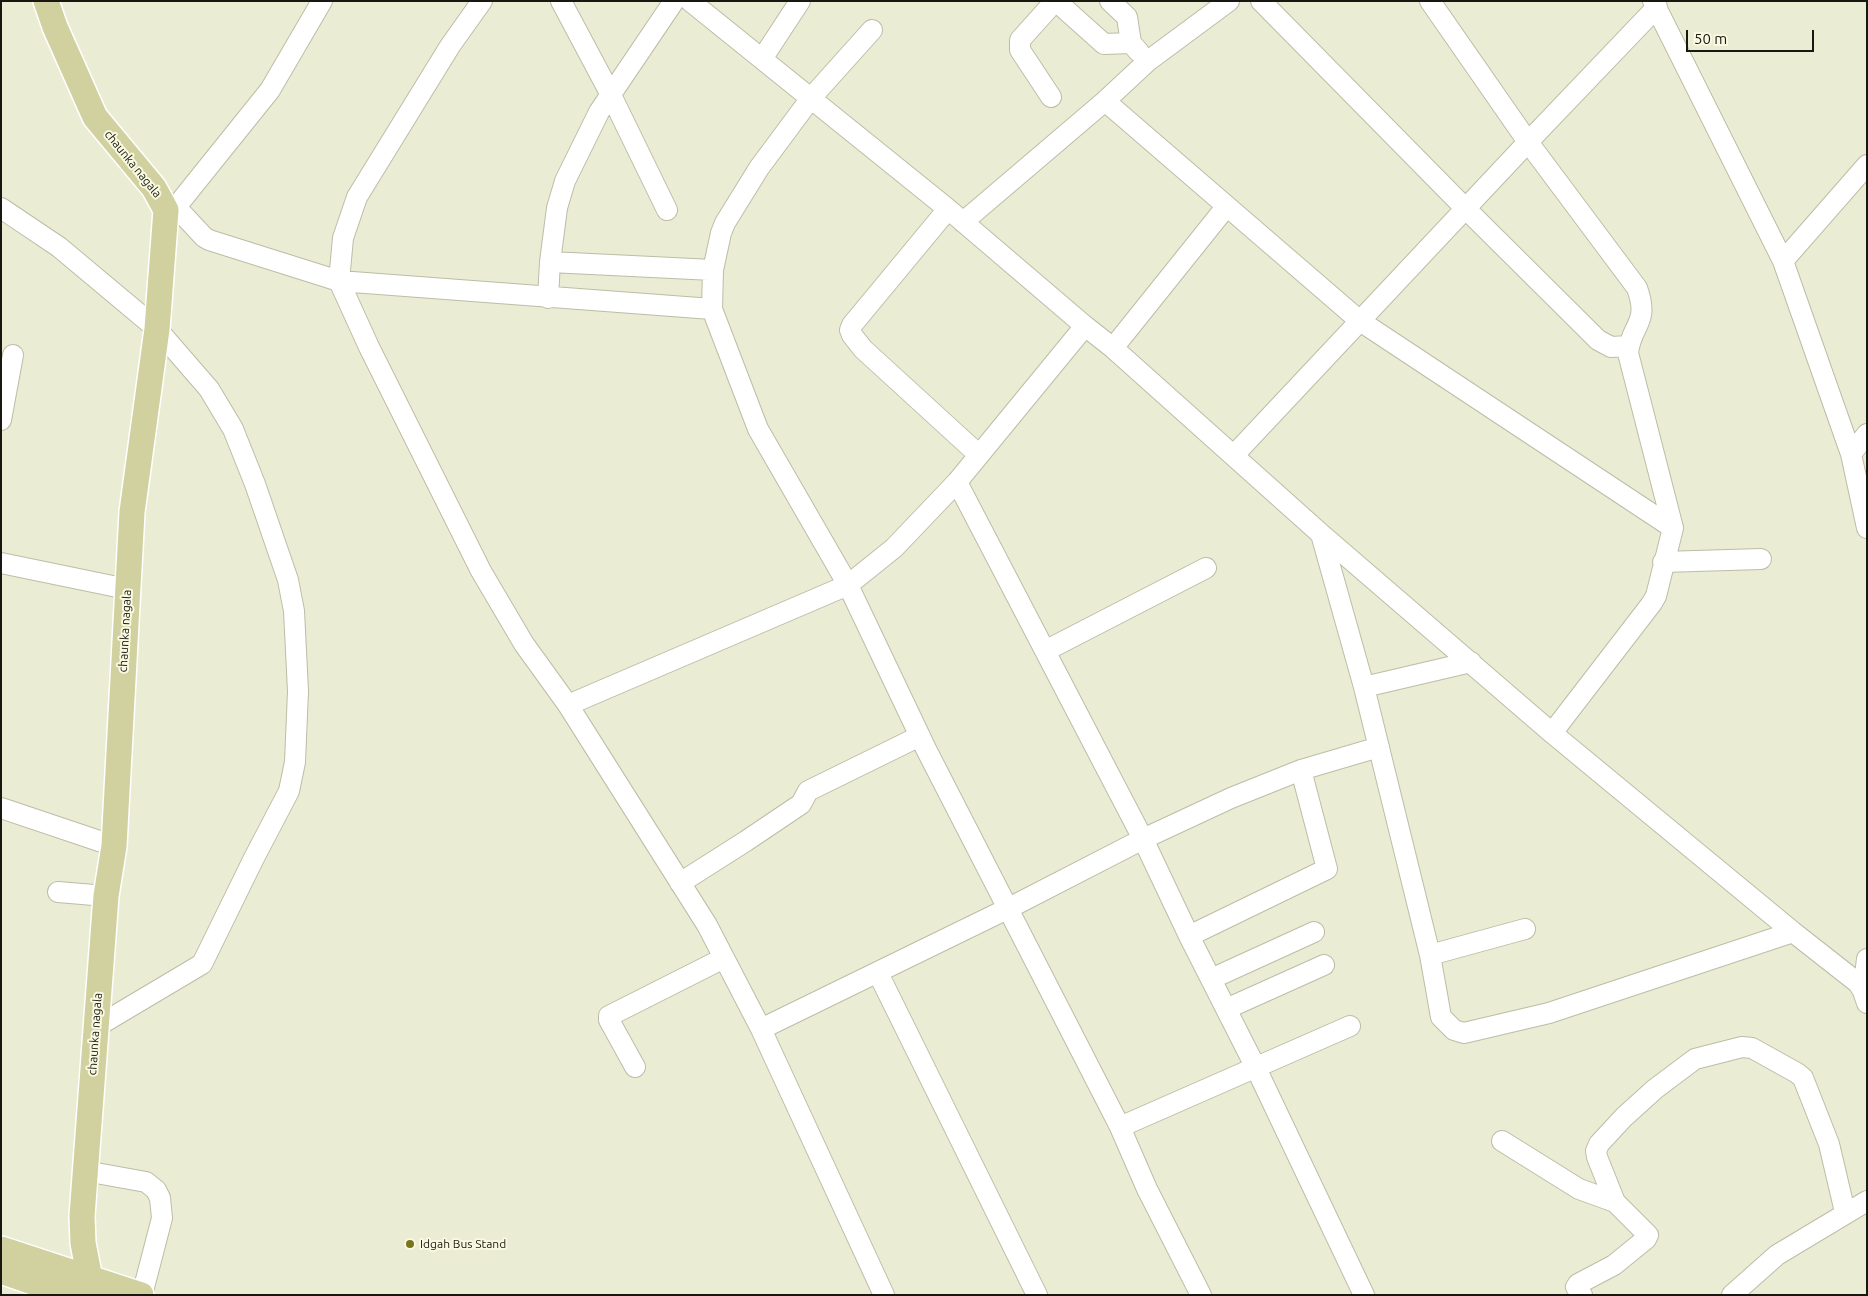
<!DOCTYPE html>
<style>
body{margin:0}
#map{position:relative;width:1868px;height:1296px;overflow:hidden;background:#ebecd4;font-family:Ubuntu,sans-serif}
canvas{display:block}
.frame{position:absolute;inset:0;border:2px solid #181810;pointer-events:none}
.scale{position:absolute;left:1686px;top:30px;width:128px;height:22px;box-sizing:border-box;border:2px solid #181810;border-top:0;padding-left:6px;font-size:15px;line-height:18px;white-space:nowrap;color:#181810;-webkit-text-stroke:4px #f9f9e1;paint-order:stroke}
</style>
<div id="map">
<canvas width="1868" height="1296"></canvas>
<div class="frame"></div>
<div class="scale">50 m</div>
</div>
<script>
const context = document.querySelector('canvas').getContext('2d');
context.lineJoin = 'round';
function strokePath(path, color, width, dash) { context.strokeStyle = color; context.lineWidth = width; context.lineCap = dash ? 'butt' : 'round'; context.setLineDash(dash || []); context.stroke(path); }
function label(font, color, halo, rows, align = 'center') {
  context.font = font + ' Ubuntu,sans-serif'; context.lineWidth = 4; context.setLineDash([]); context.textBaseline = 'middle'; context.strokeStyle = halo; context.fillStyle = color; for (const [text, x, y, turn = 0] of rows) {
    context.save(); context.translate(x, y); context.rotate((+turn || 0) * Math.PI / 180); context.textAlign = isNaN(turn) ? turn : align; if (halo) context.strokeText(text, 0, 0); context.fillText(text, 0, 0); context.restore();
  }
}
const minor = new Path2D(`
 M482,1L450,46L357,197L343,238L339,281L369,347L481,571L524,644L568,705L707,925L761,1029L884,1295
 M561,1L611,95L667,210
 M690,1L948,209L1085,326L1113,348L1321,534L1552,733L1793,932L1858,983L1863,991L1867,1003
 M1056,1L1104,44L1131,43
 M1110,1L1127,17L1131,43L1139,52
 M1261,1L1466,209L1598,340L1611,347L1628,346
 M1430,1L1528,142L1637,288C1650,324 1631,324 1628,353L1673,528
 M1653,1L1783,261L1851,454L1867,528
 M872,30L811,98L759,168L725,223L721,233L713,270L712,309L758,429L848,585L926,749L1120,1127L1147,1189L1201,1295
 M762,59L800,1
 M1051,97L1020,50V40L1055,1
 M1105,101L1360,321L1673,528L1656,596L1652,603L1552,733
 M176,207L204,237L209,240L339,281L712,309
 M1,208L59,247L157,329L209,389L233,429L255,484L288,580L294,611L298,691L295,762L289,791L254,858L202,964L96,1027
 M948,209L852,325L850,330L852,335L863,349L979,455
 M166,210L176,207L270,90L322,1
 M963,222L1105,101L1148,61L1229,1
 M1783,261L1867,165
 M550,262L713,270
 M548,298L550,262L557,208L565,181L599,112L674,1
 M1113,348L1226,207
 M1,420L13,355
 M1851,454L1867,434
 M1234,455L1528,142L1657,7
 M957,482L1143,839L1189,936L1256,1068L1364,1295
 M1321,534L1364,687L1430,955L1441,1017L1454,1030L1464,1033L1549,1013L1793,932
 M1663,562L1761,559
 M1,563L127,589
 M1045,651L1206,568
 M1364,687L1471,662
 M568,705L848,585L894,548L957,482L1085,326
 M1,808L114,846
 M680,883L746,841L801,804L808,791L920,736
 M58,892L106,896
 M1189,936L1327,869L1301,770
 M1430,955L1525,929
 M878,973L1037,1295
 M1211,979L1314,932
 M1863,991L1867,959
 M1226,1009L1324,965
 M761,1029L1009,908L1143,839L1231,798L1301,770L1379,747
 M635,1067L609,1020V1016L724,958
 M1120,1127L1350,1026
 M1502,1141L1579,1189L1615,1202
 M85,1171L146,1182L156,1190L160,1198L162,1218L142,1295
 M1582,1295L1576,1287L1578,1284L1614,1265L1646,1239L1648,1235L1615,1202L1597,1157L1596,1151L1599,1144L1624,1117L1655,1089L1695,1059L1742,1047L1752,1048L1797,1073L1803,1078L1829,1144L1845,1212
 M1732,1295L1777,1255L1867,1201`);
const major = new Path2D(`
 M46,1L55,27L95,117L154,188L166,210L157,329L132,512L114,846L106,896L82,1216L83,1243L90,1279V1295
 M1,1249L141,1295
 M1,1271L70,1295`);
strokePath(minor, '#bdbda7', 22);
strokePath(major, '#fff', 28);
strokePath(minor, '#fff', 20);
strokePath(major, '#d1d1a0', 25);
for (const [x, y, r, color] of [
 [410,1244,5,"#78751a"]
]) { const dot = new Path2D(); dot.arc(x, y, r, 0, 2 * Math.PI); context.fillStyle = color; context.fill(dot); strokePath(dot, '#f9f9e1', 2); }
label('12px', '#181810', '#f9f9e1', [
 ["chaunka nagala",133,164,51],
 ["chaunka nagala",125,631,-87],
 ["chaunka nagala",95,1034,-86]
]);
label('12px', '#181810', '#f9f9e1', [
 ["Idgah Bus Stand",420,1244]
], 'left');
</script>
